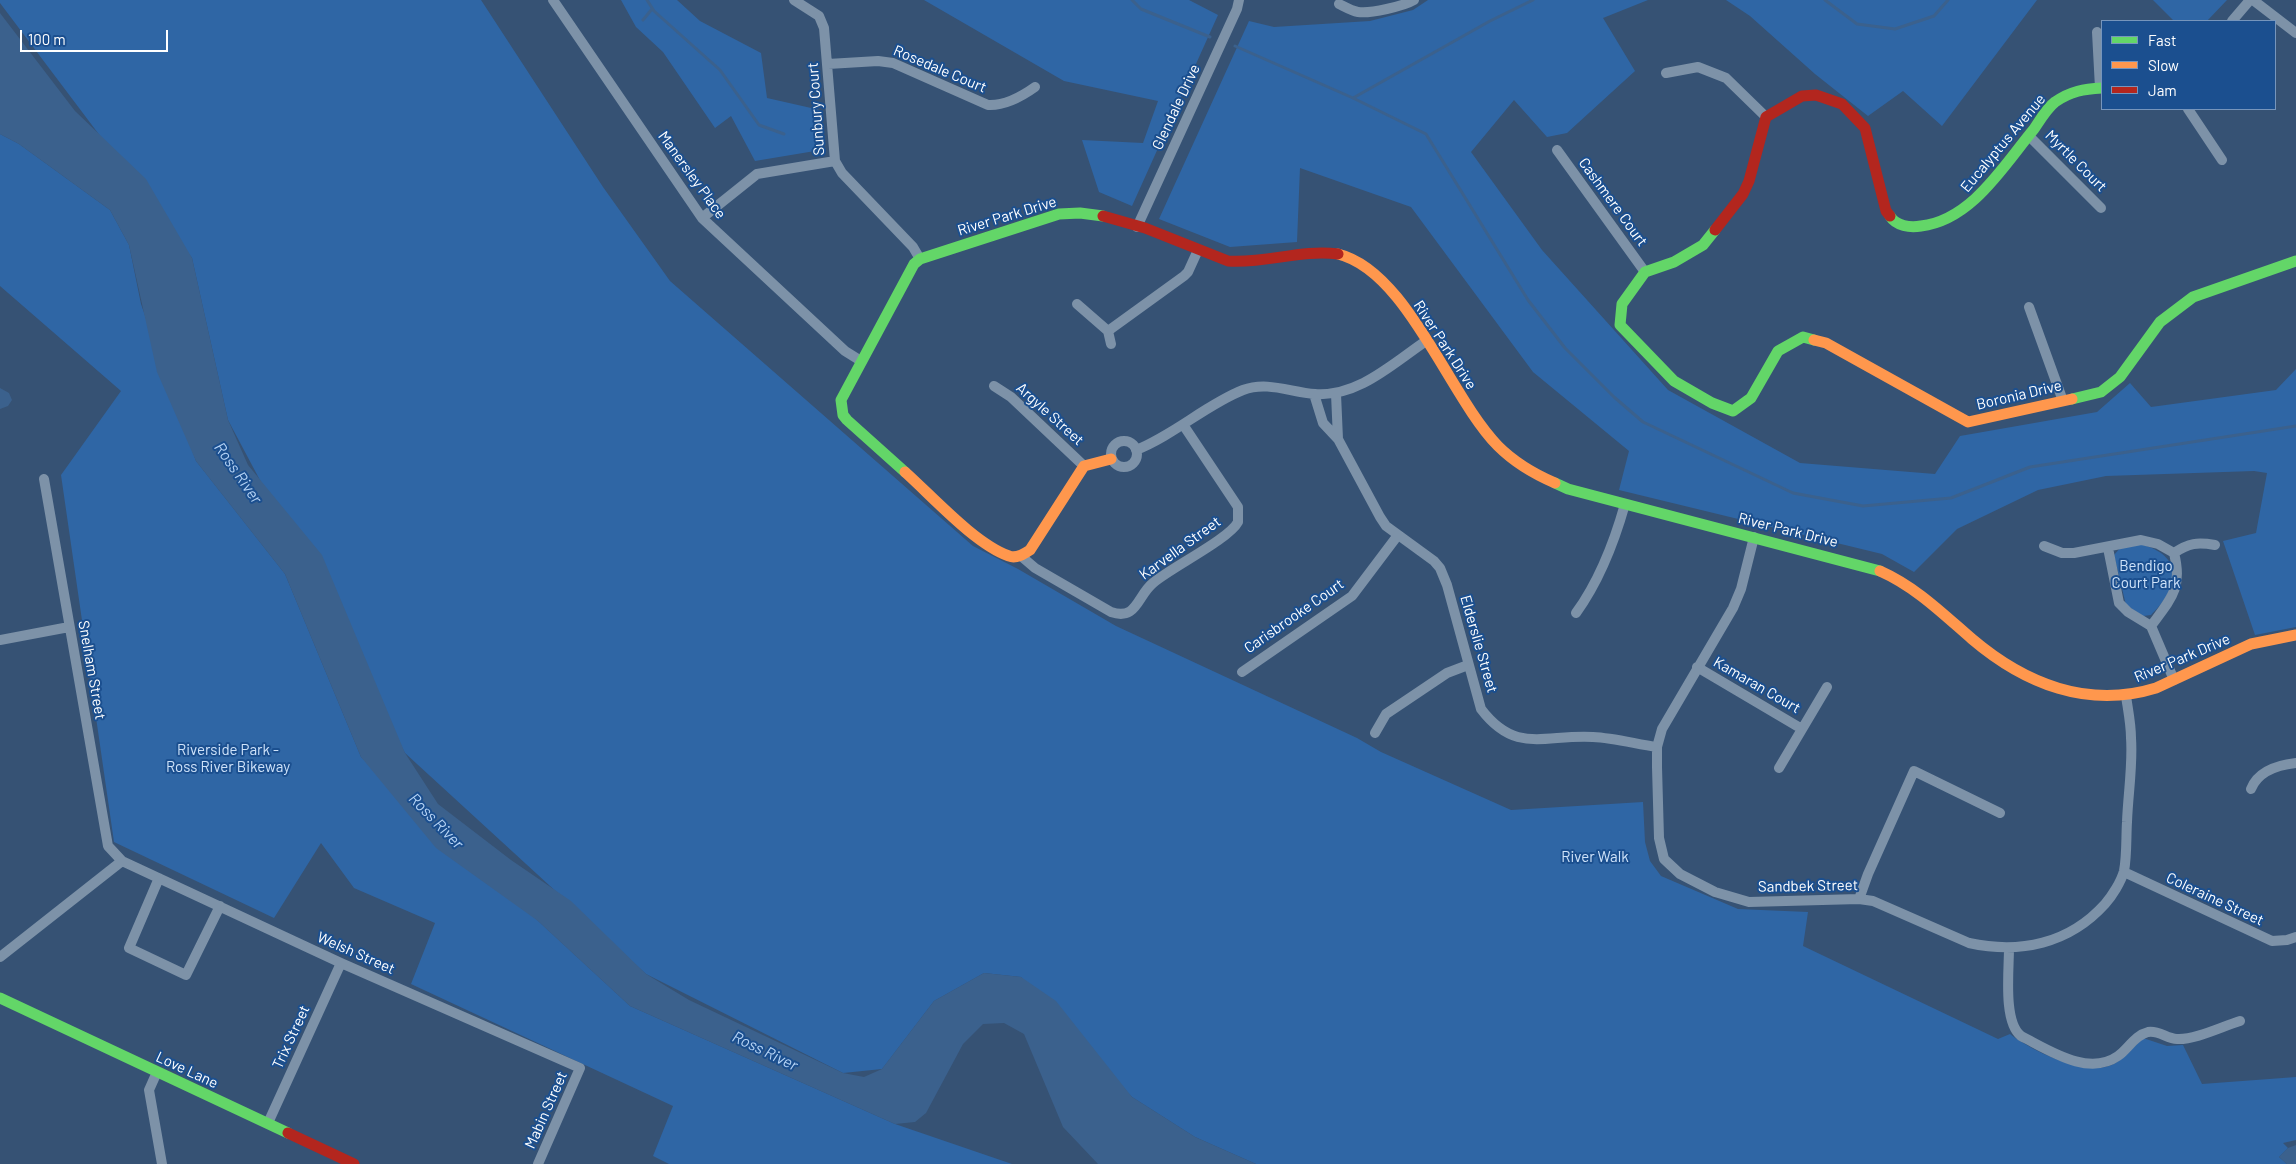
<!DOCTYPE html>
<style>
body{margin:0}
#map{position:relative;width:2296px;height:1164px;overflow:hidden;background:#365274;font-family:Barlow,sans-serif}
canvas{display:block}
.legend{position:absolute;left:2101px;top:20px;width:175px;height:90px;box-sizing:border-box;background:#1b4f8f;border:1px solid #7695bc;margin:0;padding:6px 9px;list-style:none;font-size:15px;color:#fff}
.legend li{display:flex;align-items:center;gap:10px;height:25px}
.legend b{width:25px;border:1px solid #7695bc}
.scale{position:absolute;left:20px;top:30px;width:148px;height:22px;box-sizing:border-box;border:2px solid #fff;border-top:0;padding-left:6px;font-size:15px;line-height:18px;white-space:nowrap;color:#fff;-webkit-text-stroke:4px #1b4f8f;paint-order:stroke}
</style>
<div id="map">
<canvas width="2296" height="1164"></canvas>
<ul class="legend">
<li><b style="height:6px;background:#63d668"></b>Fast</li>
<li><b style="height:6px;background:#ff974d"></b>Slow</li>
<li><b style="height:6px;background:#b3261e"></b>Jam</li>
</ul>
<div class="scale">100 m</div>
</div>
<script>
const context = document.querySelector('canvas').getContext('2d');
context.lineJoin = 'round';
function paint(path, color) { context.fillStyle = color; context.fill(path, 'evenodd'); }
function strokePath(path, color, width, dash) { context.strokeStyle = color; context.lineWidth = width; context.lineCap = dash ? 'butt' : 'round'; context.setLineDash(dash || []); context.stroke(path); }
function label(font, color, halo, rows, align = 'center') {
  context.font = font + ' Barlow,sans-serif'; context.lineWidth = 4; context.setLineDash([]); context.textBaseline = 'middle'; context.strokeStyle = halo; context.fillStyle = color; for (const [text, x, y, turn = 0] of rows) {
    context.save(); context.translate(x, y); context.rotate((+turn || 0) * Math.PI / 180); context.textAlign = isNaN(turn) ? turn : align; if (halo) context.strokeText(text, 0, 0); context.fillText(text, 0, 0); context.restore();
  }
}
paint(new Path2D(`
 M0,0H481L603,187L670,281L973,546L1018,569L1116,626L1357,738L1381,752L1511,810L1643,802L1645,842L1650,861L1661,876L1738,909L1808,912L1803,946L1998,1039L2010,1034C2032,1051 2087,1078 2114,1064C2125,1058 2134,1047 2143,1038L2167,1046L2183,1045L2202,1084L2296,1077V1140L2283,1143L2288,1148L2279,1157L2287,1164H1256L1195,1137L1132,1097L1021,977L984,973L934,1001L882,1069L843,1073L646,974L405,753L228,420L192,258L0,3Z
 M621,0H677L700,21L761,53L767,98L820,110L821,150L755,161L731,116L715,128L663,52L636,27Z
 M924,0H1189L1218,15L1132,206L1099,192L1082,140L1143,143L1158,101L1064,81Z
 M1428,0H1648L1603,18L1635,71L1567,133L1547,137L1514,100L1471,152L1542,250L1668,390L1800,463L1935,474L1960,436L2097,412L2130,383L2151,407L2276,390L2296,369V627L2255,635L2223,541L2256,533L2267,473L2254,471L2106,476L2038,490L1957,529L1914,572L1882,554L1619,490L1629,451L1533,372L1411,207L1300,168L1297,242L1230,247L1159,219L1249,21L1274,27L1370,21L1413,10Z
 M1726,0H2037L1942,126L1903,91L1868,116L1815,74L1750,16Z
 M2153,0H2227L2207,21H2174Z
 M0,134L19,144L110,210L129,245L141,304L196,461L285,574L361,757L630,1006L895,1124L1012,1164H669L653,1156L673,1106L411,984L435,923L354,888L321,843L274,918L114,842L61,475L121,391L0,286Z
 M2140,544C2185,556 2180,587 2151,615L2143,616L2126,605L2114,555L2121,547Z`), '#2f66a5');
paint(new Path2D(`
 M0,13L75,111L146,179L192,258L228,420L248,465L322,555L405,753L438,804L511,860L571,901L646,974L689,1000L843,1073L864,1077L882,1069L934,1001L984,973L1021,977L1056,1001L1132,1097L1195,1137L1256,1164H1098L1063,1127L1024,1034L1004,1023L983,1024L963,1044L926,1113L915,1122L895,1124L630,1006L538,921L436,848L361,757L285,574L196,461L157,372L129,245L110,210L19,144L0,134Z
 M0,388L9,393L12,400L8,406L0,409Z
 M2296,1145V1164H2287L2279,1157L2288,1148Z`), '#3b618d');
strokePath(new Path2D(`
 M647,0L654,11L720,70L759,125L784,134
 M1132,0L1141,9L1210,37
 M1825,0L1857,24L1895,29L1934,16L1948,0
 M643,20L652,9
 M1235,46L1353,98L1426,134L1528,300L1565,348L1614,397L1643,422L1793,493L1863,506L1951,498L2030,467L2296,426
 M1353,98L1490,21L1533,0`), '#3b618d', 3);
strokePath(new Path2D(`
 M553,0L702,218L845,351L861,361
 M794,0L819,16L824,28L835,161L842,173L913,247L920,259
 M2253,0L2296,33
 M1339,4C1345,7 1352,11 1358,12C1370,14 1404,6 1414,0
 M2232,21L2250,0
 M2097,32L2100,88
 M828,64L878,61L893,63L988,105C1005,106 1021,97 1035,87
 M1666,73L1698,67L1726,78L1766,117
 M2188,109L2222,160
 M2029,136L2101,208
 M1557,150L1645,272
 M702,218L757,174L835,161
 M1137,227L1237,9L1239,0
 M1077,304L1108,331L1111,344
 M2029,307L2063,401
 M1108,331L1184,276L1188,272L1198,250
 M994,386L1011,397L1084,466
 M1314,394L1323,423L1338,439L1380,517L1386,526L1434,561L1440,568L1447,585L1481,709C1516,755 1545,734 1593,737C1614,738 1636,744 1657,747
 M1336,394L1338,439
 M1111 454a13 13 0 1 1 26 0a13 13 0 1 1-26 0Z
 M1136,450C1174,435 1207,404 1243,390C1267,381 1290,392 1315,394C1358,397 1392,364 1426,341
 M44,479L108,846L122,861L341,963L580,1068L538,1164
 M1754,537L1741,589L1733,608L1662,729L1657,747V767L1659,838L1664,859L1680,874L1715,892L1749,902L1859,899L1873,901L1969,943C2020,954 2069,944 2105,904C2112,896 2121,882 2124,871C2127,855 2126,837 2127,822C2128,794 2133,765 2131,738C2131,724 2128,710 2126,696
 M2044,546L2062,553H2074L2141,540L2158,544L2174,553C2183,588 2171,599 2151,626
 M2108,548L2119,603L2128,612L2151,626L2174,680
 M2174,553C2189,543 2197,542 2215,545
 M1021,556L1035,568L1111,612C1137,621 1137,596 1153,583C1172,567 1229,539 1238,522V507L1184,426
 M1576,613C1600,580 1614,543 1625,504
 M0,640L69,627
 M1697,667L1802,729
 M1242,672L1352,596L1398,535
 M1375,733L1386,714L1447,673L1468,665
 M1779,768L1827,687
 M2251,789C2258,771 2278,765 2296,763
 M2124,872L2272,941L2287,940L2296,937
 M159,878L129,948L186,975L220,906
 M1859,899L1868,874L1914,771L2000,813
 M2009,948C2009,971 2003,1022 2021,1036C2049,1050 2088,1077 2118,1056C2128,1049 2135,1035 2148,1032C2159,1030 2167,1039 2177,1039C2195,1040 2223,1026 2240,1021
 M0,957L122,861
 M157,1072L149,1090L162,1164
 M268,1123L341,963`), '#7d92a8', 10);
strokePath(new Path2D(`
 M1890,216C1896,226 1910,228 1921,226C1972,220 2004,165 2034,129C2040,120 2047,108 2055,102C2071,91 2084,89 2102,88
 M1715,230L1703,245L1674,262L1645,272L1622,304L1620,325L1674,381L1712,403L1733,411L1751,398L1778,351L1803,337L1814,340
 M2072,399L2101,392L2120,377L2160,322L2193,297L2296,261
 M905,472L847,420L843,415L841,400L914,264L920,259L1059,214L1080,213L1103,216
 M1555,483L1568,489L1880,571
 M0,998L288,1133`), '#63d668', 11);
strokePath(new Path2D(`
 M1338,254C1407,271 1449,396 1498,446C1514,462 1534,474 1555,483
 M1814,340L1826,343L1968,422L2072,399
 M905,472C933,497 975,544 1009,556C1016,559 1024,554 1030,550L1084,466L1111,459
 M1880,571C1916,587 1943,614 1972,639C2025,684 2088,709 2156,688L2251,644L2296,635`), '#ff974d', 11);
strokePath(new Path2D(`
 M1103,216L1145,228L1228,261C1265,264 1301,249 1338,254
 M1715,230L1743,194L1749,181L1766,117L1802,96L1816,95L1842,104L1865,128L1886,211L1890,216
 M288,1133L354,1164`), '#b3261e', 11);
label('15px', '#fff', '#1b4f8f', [
 ["Rosedale Court",940,69,23],
 ["Glendale Drive",1176,107,-65],
 ["Sunbury Court",816,109,-94],
 ["Eucalyptus Avenue",2003,143,-50],
 ["Myrtle Court",2076,161,45],
 ["Manersley Place",692,175,54],
 ["Cashmere Court",1613,202,54],
 ["River Park Drive",1007,216,-17],
 ["River Park Drive",1445,345,57],
 ["Boronia Drive",2019,395,-13],
 ["Argyle Street",1050,414,42],
 ["River Park Drive",1788,530,14],
 ["Karvella Street",1180,548,-36],
 ["Carisbrooke Court",1294,616,-35],
 ["Elderslie Street",1479,644,74],
 ["River Park Drive",2182,658,-23],
 ["Snelham Street",92,670,80],
 ["Kamaran Court",1757,685,30],
 ["Sandbek Street",1808,886,-1],
 ["Coleraine Street",2215,899,25],
 ["Welsh Street",356,953,24],
 ["Trix Street",291,1037,-65],
 ["Love Lane",187,1070,25],
 ["Mabin Street",546,1110,-66]
]);
label('15px', '#cfe3fa', '#1b4f8f', [
 ["Bendigo",2146,566],
 ["Court Park",2146,583],
 ["Riverside Park -",228,750],
 ["Ross River Bikeway",228,767],
 ["River Walk",1595,857]
]);
label('italic 16px', '#b5d3f5', '#1b4f8f', [
 ["Ross River",238,473,55],
 ["Ross River",436,821,46],
 ["Ross River",765,1051,26]
]);
</script>
